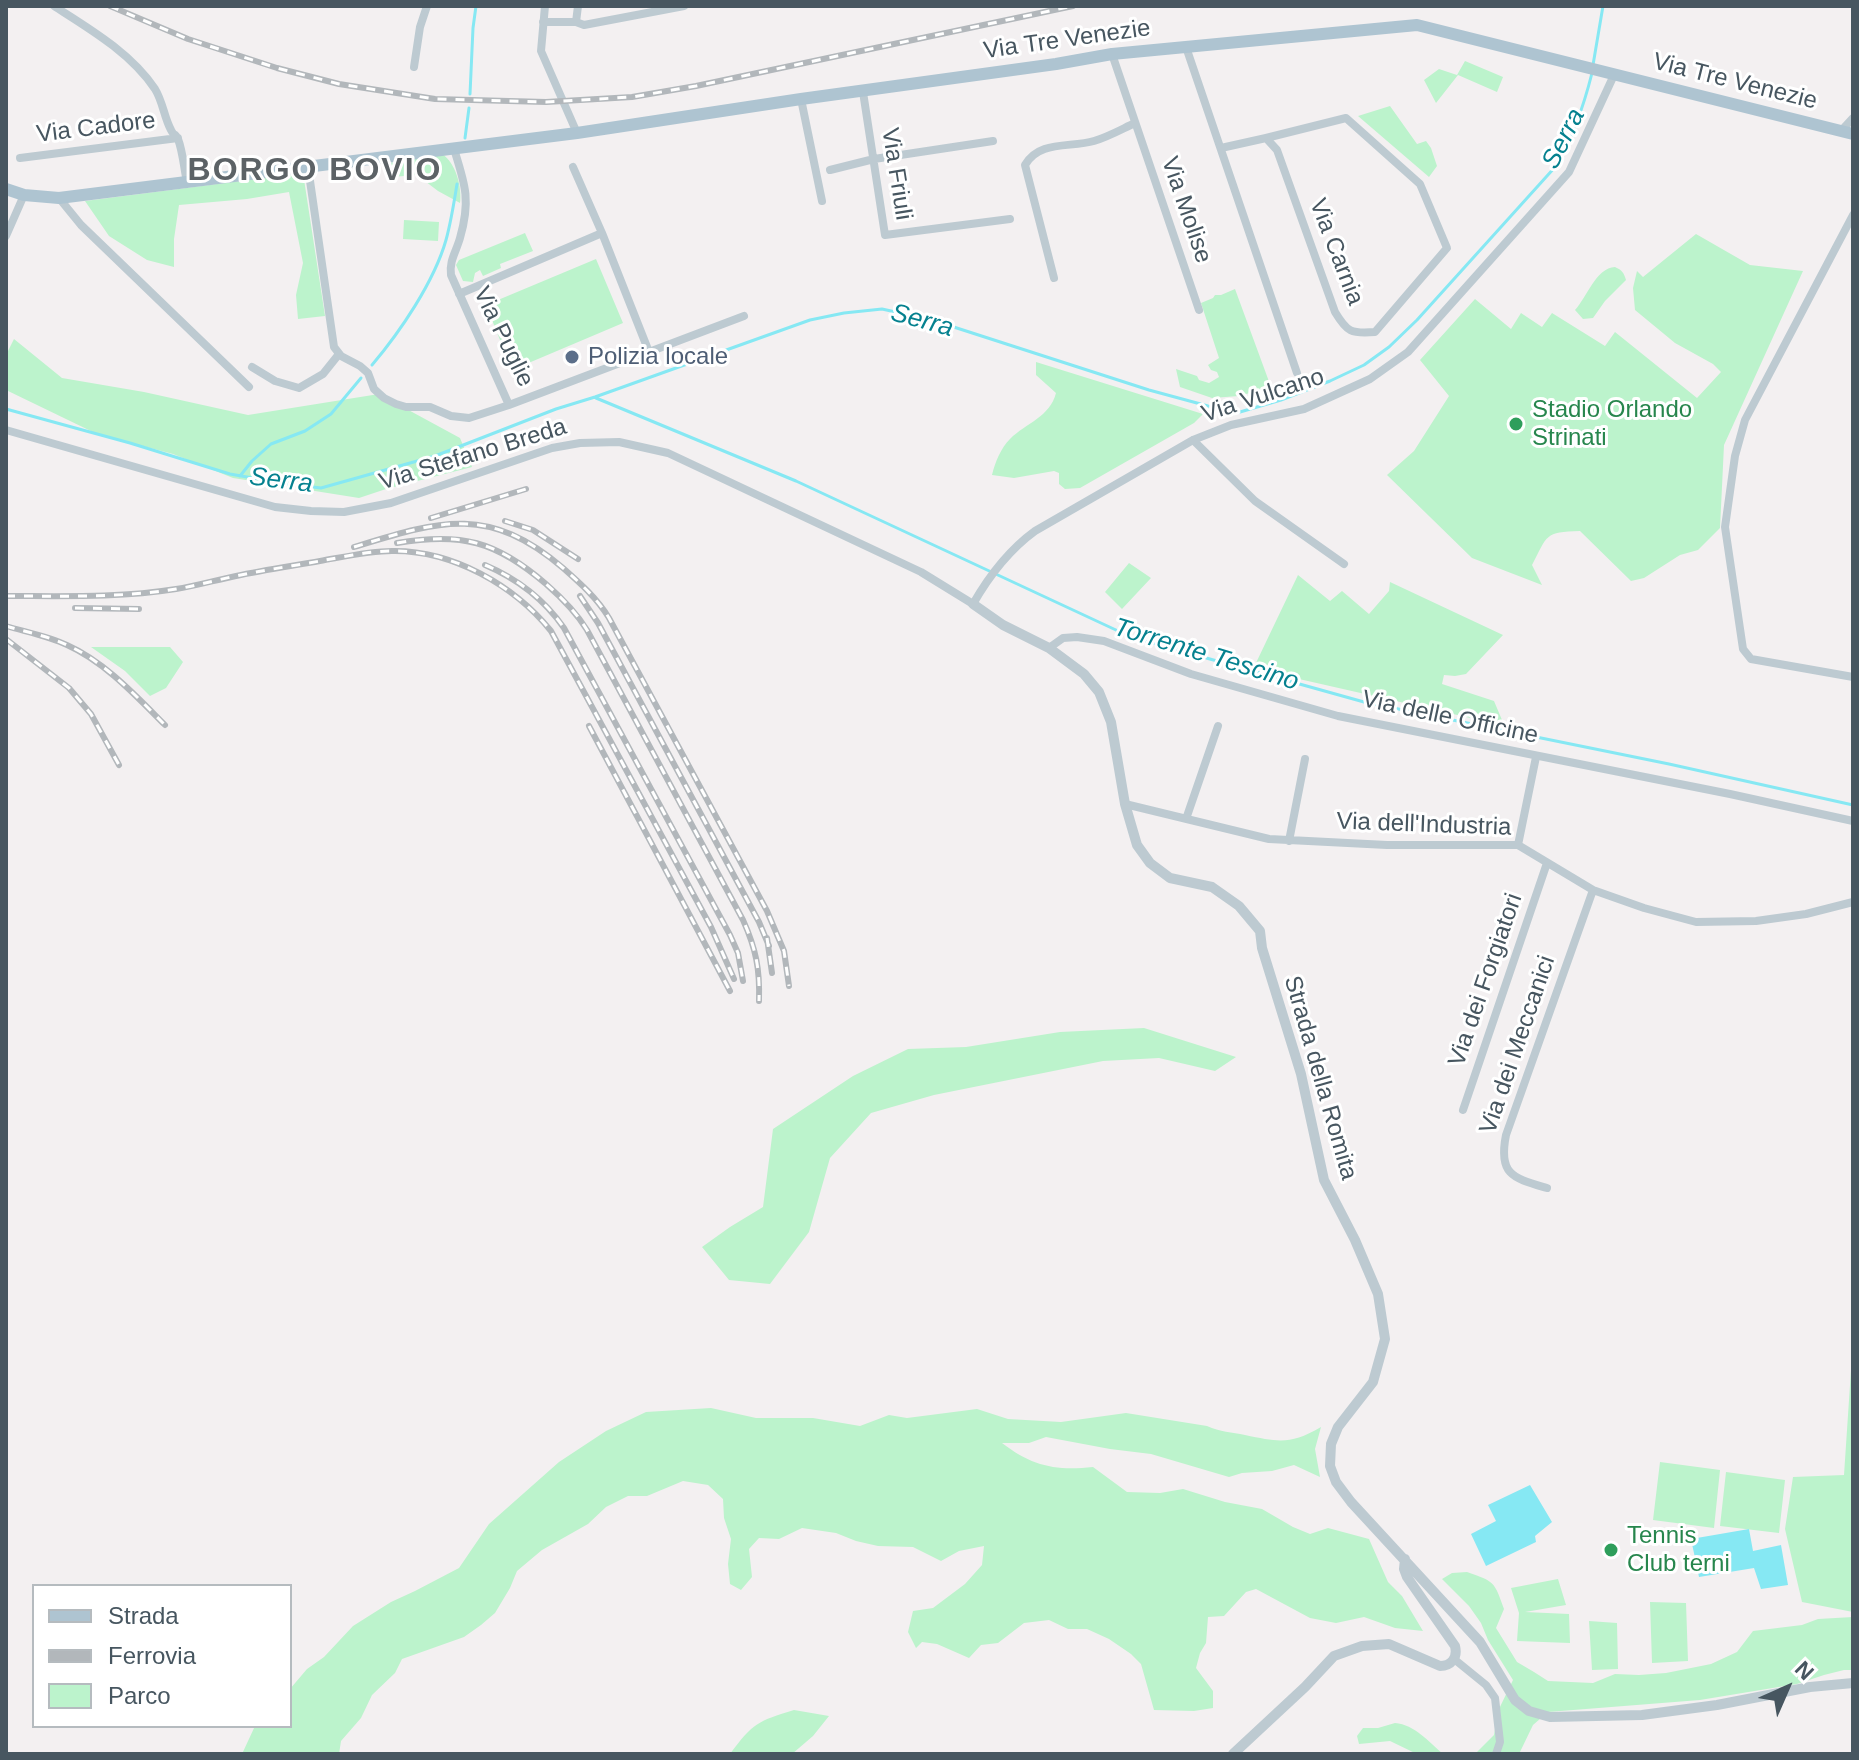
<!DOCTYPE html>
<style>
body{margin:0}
#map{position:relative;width:1859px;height:1760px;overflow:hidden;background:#f3f0f1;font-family:Helvetica,sans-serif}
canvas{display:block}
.frame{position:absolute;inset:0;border:8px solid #475660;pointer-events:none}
.legend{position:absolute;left:32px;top:1584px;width:260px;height:144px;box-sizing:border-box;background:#fff;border:2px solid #b5bbbf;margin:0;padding:10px 14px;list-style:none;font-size:24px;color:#475660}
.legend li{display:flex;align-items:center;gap:16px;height:40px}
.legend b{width:40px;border:2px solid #b5bbbf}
.north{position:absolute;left:1747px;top:1648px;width:80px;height:80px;-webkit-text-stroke:6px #fff;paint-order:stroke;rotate:45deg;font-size:22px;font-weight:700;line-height:32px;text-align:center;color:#475660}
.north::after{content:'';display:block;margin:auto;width:28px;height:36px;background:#475660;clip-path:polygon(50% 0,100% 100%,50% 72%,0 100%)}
</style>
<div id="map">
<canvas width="1859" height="1760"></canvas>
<div class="frame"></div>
<ul class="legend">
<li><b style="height:10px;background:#aec4d1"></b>Strada</li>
<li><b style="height:10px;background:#b2b7bb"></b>Ferrovia</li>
<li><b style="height:22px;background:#bcf3cc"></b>Parco</li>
</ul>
<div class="north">N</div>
</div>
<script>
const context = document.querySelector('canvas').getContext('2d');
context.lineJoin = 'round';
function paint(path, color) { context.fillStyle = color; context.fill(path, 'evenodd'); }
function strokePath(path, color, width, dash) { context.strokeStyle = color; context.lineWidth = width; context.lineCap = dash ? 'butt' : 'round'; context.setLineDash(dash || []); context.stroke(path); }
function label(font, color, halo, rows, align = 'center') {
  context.font = font + ' Helvetica,sans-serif'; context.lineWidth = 6; context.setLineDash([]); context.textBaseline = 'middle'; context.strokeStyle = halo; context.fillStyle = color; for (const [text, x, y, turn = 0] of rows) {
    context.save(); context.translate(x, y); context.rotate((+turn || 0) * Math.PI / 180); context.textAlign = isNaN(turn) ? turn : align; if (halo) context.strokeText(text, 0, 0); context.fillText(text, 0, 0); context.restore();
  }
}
paint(new Path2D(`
 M1465,61L1503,77L1497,92L1458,75L1436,103L1424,80L1439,69L1457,75Z
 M1390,106L1417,144L1426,141L1431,148L1437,166L1429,177L1358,116Z
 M442,154C456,163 462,187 460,203L438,191L417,175L391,177L390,163Z
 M303,173L325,316L298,319L296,295L303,263L289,192L247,199L179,205L174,239V267L147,260L109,236L85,201Z
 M404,220L439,222L438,241L403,239Z
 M525,233L533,251L500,264L501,268L483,276L480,270L475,273L473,282L463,281L456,265L459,260Z
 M1696,234L1750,265L1803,271L1724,445L1720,528L1698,550L1680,555L1644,578L1631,581L1580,531C1544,532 1548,535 1532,565L1542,585L1472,558L1387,475L1414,451L1449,396L1420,360L1475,299L1511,329L1521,313L1542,327L1552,313L1605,346L1615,332L1697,398L1721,372L1713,364L1675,343L1635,310L1633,288L1637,271L1643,277Z
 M596,259L623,323L512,370L486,305Z
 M1615,267C1622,270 1624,273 1626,280L1605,301L1593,318L1583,319L1575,310C1587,297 1596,268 1615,267Z
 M1235,289L1271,387L1239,396L1212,398L1180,387L1176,369L1197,376L1199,380L1209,383L1219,377L1217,372L1211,370L1208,365L1219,358L1201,303L1213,298L1215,295H1221Z
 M14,339L62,378L144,392L248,415L379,394L460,438L472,467L386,489L359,498L233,478L173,454L97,434L6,390V355Z
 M1036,362L1203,414L1194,423L1080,488L1065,489L1059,484V473L1054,471L1014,478L992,475C995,462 1001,448 1010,439C1026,423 1050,417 1056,393L1036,375Z
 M1129,563L1151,578L1122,609L1105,592Z
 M1298,575L1330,601L1342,591L1369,614L1389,591L1390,582L1503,635L1466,674L1455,676L1444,675L1442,684L1494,701L1502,720L1497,724L1299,679L1255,665Z
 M91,647H170L183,662L166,688L150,696L125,671Z
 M1144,1028L1236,1057L1215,1071L1159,1058L1103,1061L934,1095L871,1113L830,1158L809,1232L770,1284L729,1280L702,1247L730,1227L763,1207L773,1129L853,1076L908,1049L966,1047L1060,1032Z
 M1851,1370L1853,1371V1612L1802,1602L1785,1529L1793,1477L1844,1475Z
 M711,1408L756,1418H813L860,1426L889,1415L907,1418L977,1409L1008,1419L1061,1422L1126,1413L1207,1426C1220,1432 1232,1432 1245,1435C1279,1442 1290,1445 1321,1427L1315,1449L1320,1477L1294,1465L1272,1471L1242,1473L1229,1477L1151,1454L1110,1449L1046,1437L1029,1443H1002C1032,1466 1055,1471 1093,1467L1127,1492L1160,1493L1183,1489L1225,1502L1262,1509L1293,1527L1310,1534L1328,1528L1369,1539L1388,1582L1402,1596L1423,1631L1395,1628L1364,1617L1336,1623L1310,1618L1256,1589L1246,1592L1224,1616L1208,1617L1206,1643L1200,1653L1196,1668L1213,1691V1708L1194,1711L1154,1710L1141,1664L1131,1654L1109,1639L1087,1629H1068L1049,1620L1024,1623L998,1643L981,1645L969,1658L937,1644L922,1642L916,1648L908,1632L913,1611L933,1608L965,1584L982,1565L984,1546L959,1551L941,1561L913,1547L878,1546L856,1541L836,1533L802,1528L779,1539L759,1538L749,1549L752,1577L741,1590L730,1584L728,1564L731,1539L724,1518L723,1499L708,1485L683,1481L647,1496H628L606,1507L588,1524L542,1550L517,1571L510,1588L495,1613L481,1625L464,1637L402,1659L395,1673L372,1695L361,1718L341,1741L339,1754H242L255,1726H290V1689L307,1669L324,1657L353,1626L391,1602L415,1591L459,1568L489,1524L559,1462L606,1431L646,1412Z
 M1660,1462L1720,1470L1714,1528L1653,1520Z
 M1726,1472L1785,1480L1779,1533L1720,1526Z
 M1467,1572C1495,1582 1494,1581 1504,1609L1496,1628L1517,1662L1534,1672L1548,1681L1593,1683L1615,1674L1639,1675L1666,1673L1711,1664L1737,1652L1753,1631L1802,1625L1818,1619L1853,1617V1670H1844L1824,1675L1797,1684L1700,1700L1548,1712L1533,1725L1519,1754H1475L1494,1735L1498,1711L1513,1680L1488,1640L1481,1623L1469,1606L1442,1579L1452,1573Z
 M1558,1579L1566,1605L1525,1612L1569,1614L1570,1643L1517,1641L1519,1613L1511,1588Z
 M1650,1602L1686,1603L1688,1661L1652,1663Z
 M1589,1621L1617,1623L1618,1669L1592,1670Z
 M794,1710L829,1716L813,1736L792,1754H730C753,1723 758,1721 794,1710Z
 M1395,1723C1415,1725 1428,1741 1443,1754H1417L1390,1741L1359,1744L1357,1736L1363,1728H1378Z`), '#bcf3cc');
paint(new Path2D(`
 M1530,1485L1552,1522L1535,1536L1536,1542L1486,1566L1471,1534L1496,1521L1488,1505Z
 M1749,1529L1753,1551L1781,1545L1788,1585L1761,1589L1754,1568L1699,1577L1691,1539Z`), '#86e8f3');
strokePath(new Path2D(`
 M1593,65L1603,6
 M470,94L473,28L476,6
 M465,138L469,108
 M372,365C400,332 434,282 446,240C451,222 454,203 457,184
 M596,398L796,481L1131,637L1364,702L1669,764L1853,805
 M6,409L130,443L230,474L281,483L321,488L435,456L556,409L595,397L810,320L844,313L882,309L932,320L1149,390L1208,406L1240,412L1281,400L1330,381L1364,365L1389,347L1417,320L1556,166C1573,137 1584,105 1592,73
 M240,476L252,461L271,444L305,431L331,414L361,378`), '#86e8f3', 3);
strokePath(new Path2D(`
 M54,6C90,29 131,53 155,89C163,102 164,117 171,130C175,138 174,131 178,139C183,152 184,169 187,182
 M545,6L541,51L577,133
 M543,22H576L584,25L684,6
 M576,22L578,6
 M1186,47L1297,373
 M1112,54L1199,310
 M414,67L420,27L427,6
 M863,92L885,235L1010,219
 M801,99L822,201
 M1841,131L1853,118
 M1221,148L1266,138L1346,118L1420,184L1447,248L1375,332C1351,334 1347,332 1335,312L1277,150L1266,138
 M454,149C465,184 471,200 460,238C456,252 449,261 451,275L509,405L744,316
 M20,158L178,138
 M308,167L334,347L341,356L360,366L368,373L374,389L384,398L396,404L406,407H430L451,416L469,418L509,405
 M573,167L602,233L649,352
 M830,170L874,159L993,141
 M59,198L81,225L249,387
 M1853,215L1745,420L1735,456L1725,527L1743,649L1751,659L1853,677
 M6,236L24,195
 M1054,278L1025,165C1039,140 1070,148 1094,141C1108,137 1122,129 1135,123
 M459,294L602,233
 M252,367L275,381L299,388L323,374L339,354
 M6,430L275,507L311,511L344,512L391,503L552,448L580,443L619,442L668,453L921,572L973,604C989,576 1009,550 1035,531L1193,440L1231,425L1304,409L1370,379L1408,352L1569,172L1614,75
 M1193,440L1255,501L1344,564
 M1049,648L1063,638L1077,637L1104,641L1191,674L1338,716L1730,794L1853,821
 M1125,804L1269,839L1387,845H1518L1593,890L1644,908L1696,922L1756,921L1806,914L1853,902
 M1186,819L1218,726
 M1289,841L1305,759
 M1518,845L1536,757
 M1463,1110L1547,863
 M1547,1188C1513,1178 1498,1175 1506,1135L1593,890
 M1454,1659L1486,1685L1495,1698L1500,1742L1496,1754`), '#bdcad1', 8);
strokePath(new Path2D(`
 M973,604L1003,625L1049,648L1084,674L1099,692L1111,722L1125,804L1137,845L1150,863L1170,878L1212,887L1239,906L1260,931L1262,948L1301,1074L1324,1180L1355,1240L1378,1294L1385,1339L1373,1382L1338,1427L1331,1444L1330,1466L1336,1482L1351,1502L1480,1642L1515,1700L1529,1711L1550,1717L1642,1715L1717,1705L1810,1687L1853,1683
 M1233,1754L1305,1687L1334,1656L1362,1646L1389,1644L1440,1666C1451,1666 1458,1658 1455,1646L1407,1577L1404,1569L1405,1559`), '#bdcad1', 10);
strokePath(new Path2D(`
 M6,189L24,195L59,198L577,133L801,99L1056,64L1112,54L1417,25L1853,134`), '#aec4d1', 12);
const rail = new Path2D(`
 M110,6L188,39L277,68L339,84L435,99L546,102L632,97L696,86L1073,6
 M431,518L526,489
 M505,521L533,530L578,559
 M397,543C461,532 496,541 546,584C562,598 576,612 587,630L743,920C756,949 760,969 759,1001
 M354,547C439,521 488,504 563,568C580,583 597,598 609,618L767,911L784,951L789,986
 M485,565C518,579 544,599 564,628L730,935L738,953L743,981
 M6,596C63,596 120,598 176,589C196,586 216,580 236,576C264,570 292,566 320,561C343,557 369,551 392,551C452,550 514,585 551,631L711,927L734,979
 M580,596L598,623L759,922L769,946
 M75,608L139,609
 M6,626C26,632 48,636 67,645C105,662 136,696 165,725
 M6,639L69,688L91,714L119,765
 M589,726L730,991
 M767,938L772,973`);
strokePath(rail, '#b2b7bb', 6);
strokePath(rail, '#fff', 3, [9]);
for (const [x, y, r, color] of [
 [572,357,8,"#5c6f8a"],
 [1516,424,8,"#2e9e5b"],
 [1611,1550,8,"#2e9e5b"]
]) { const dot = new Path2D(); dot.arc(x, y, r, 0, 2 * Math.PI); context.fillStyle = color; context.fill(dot); strokePath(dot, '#fff', 3); }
label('24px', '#475660', '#fff', [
 ["Via Tre Venezie",1067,40,-8],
 ["Via Tre Venezie",1735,82,14],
 ["Via Cadore",96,128,-7],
 ["Via Friuli",896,174,81],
 ["Via Molise",1186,210,71],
 ["Via Carnia",1336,252,69],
 ["Via Puglie",503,337,64],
 ["Via Vulcano",1263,396,-18],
 ["Via Stefano Breda",473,455,-17],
 ["Via delle Officine",1450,718,12],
 ["Via dell'Industria",1424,825,2],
 ["Via dei Forgiatori",1486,980,-71],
 ["Via dei Meccanici",1518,1045,-71],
 ["Strada della Romita",1320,1078,74]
]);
label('24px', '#4e5e75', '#fff', [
 ["Polizia locale",588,357]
], 'left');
label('24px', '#27864d', '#fff', [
 ["Stadio Orlando",1532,410],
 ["Strinati",1532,438],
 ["Tennis",1627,1536],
 ["Club terni",1627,1564]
], 'left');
label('italic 26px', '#05818f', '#fff', [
 ["Serra",1564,139,-63],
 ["Serra",922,321,15],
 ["Serra",281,481,7],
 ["Torrente Tescino",1206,655,17]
]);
context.letterSpacing = '2px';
label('bold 32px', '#5c6266', '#fff', [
 ["BORGO BOVIO",315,171]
]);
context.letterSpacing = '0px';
</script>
